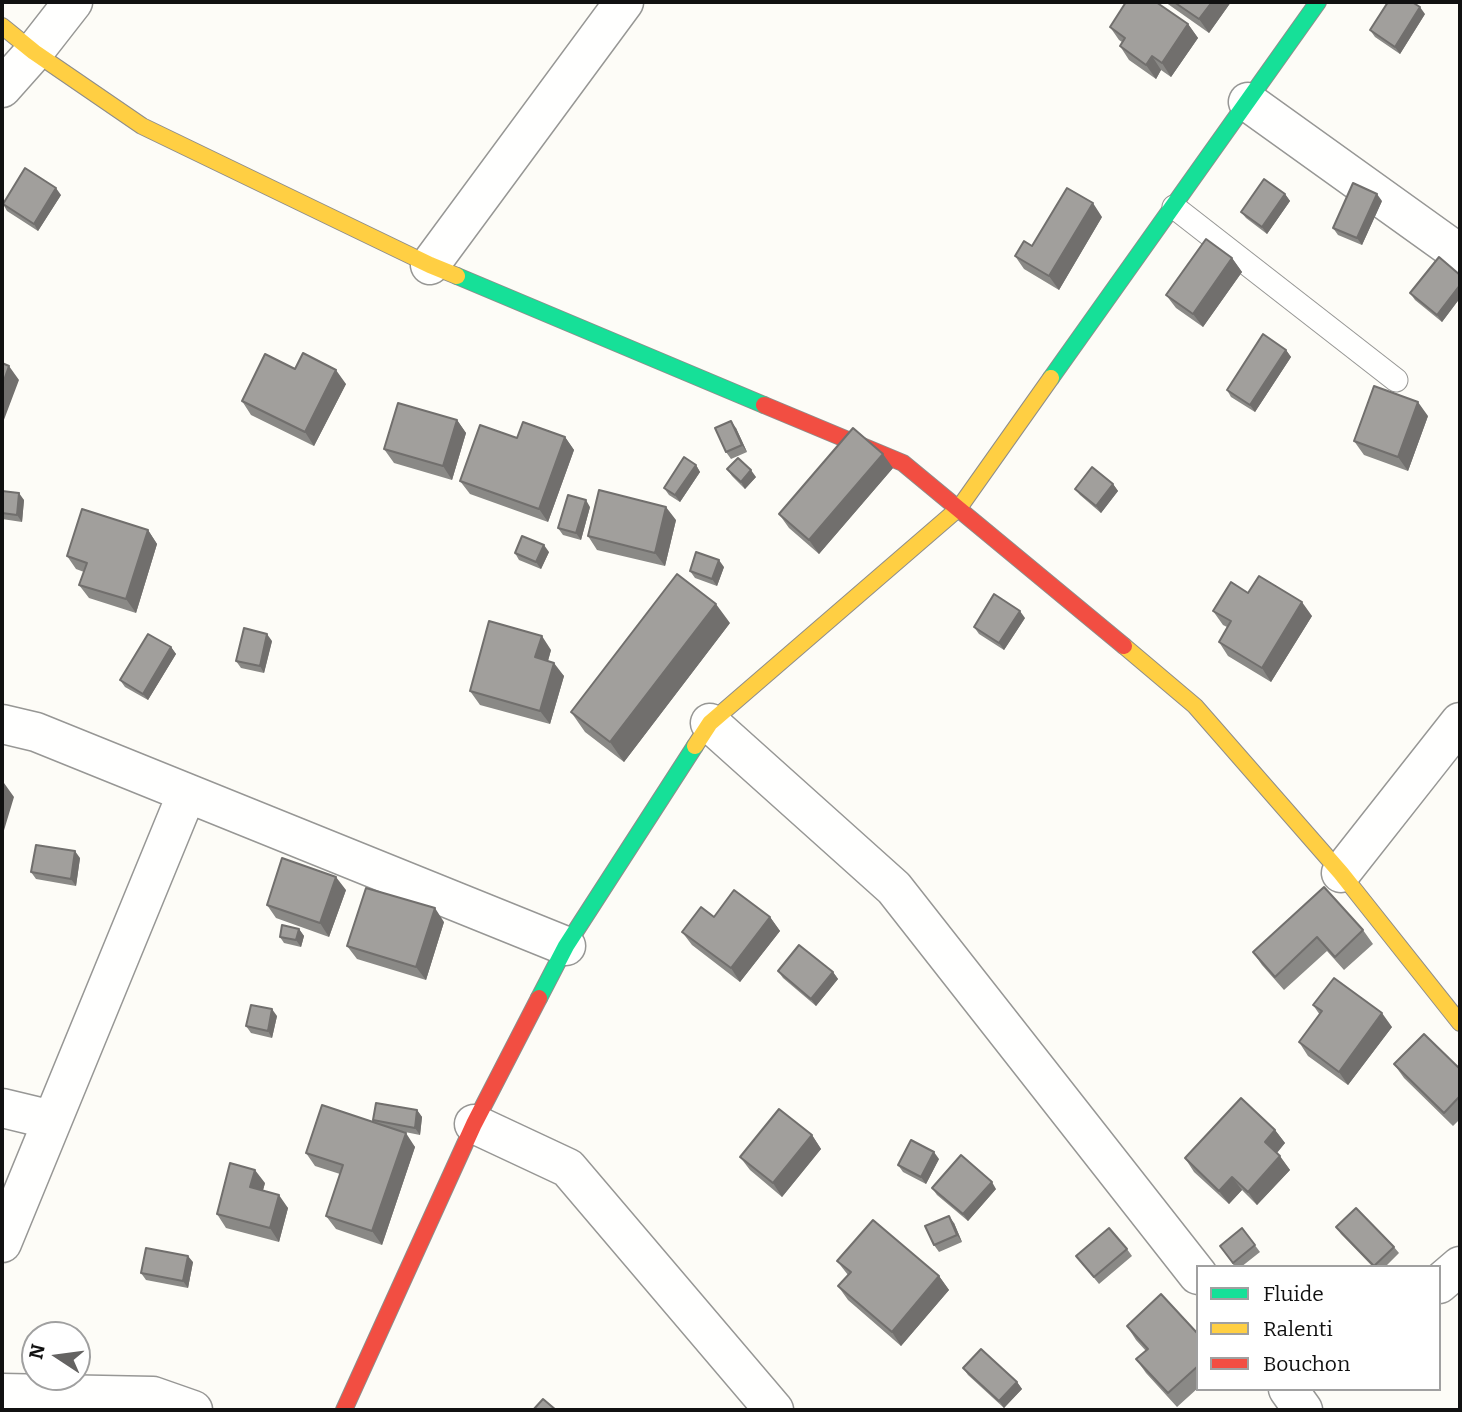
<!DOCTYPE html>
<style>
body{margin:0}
#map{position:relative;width:1462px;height:1412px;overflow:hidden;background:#fdfcf7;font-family:Bitter,serif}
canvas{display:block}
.frame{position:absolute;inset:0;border:4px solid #111;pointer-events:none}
.legend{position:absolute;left:1196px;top:1265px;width:245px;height:126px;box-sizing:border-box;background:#fff;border:2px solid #a0a0a0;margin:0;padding:9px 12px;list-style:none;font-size:21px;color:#111}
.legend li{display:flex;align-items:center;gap:14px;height:35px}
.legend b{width:35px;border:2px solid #a0a0a0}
.north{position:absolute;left:21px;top:1321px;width:70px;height:70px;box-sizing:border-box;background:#fff;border:2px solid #a0a0a0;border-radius:50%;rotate:283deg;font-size:19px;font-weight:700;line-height:28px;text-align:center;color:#111}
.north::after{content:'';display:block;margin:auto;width:24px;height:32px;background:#646362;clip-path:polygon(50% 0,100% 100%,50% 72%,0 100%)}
</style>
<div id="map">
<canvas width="1462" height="1412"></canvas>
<div class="frame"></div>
<ul class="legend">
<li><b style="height:9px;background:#16e098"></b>Fluide</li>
<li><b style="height:9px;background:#ffcf43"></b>Ralenti</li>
<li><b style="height:9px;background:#f24e42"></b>Bouchon</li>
</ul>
<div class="north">N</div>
</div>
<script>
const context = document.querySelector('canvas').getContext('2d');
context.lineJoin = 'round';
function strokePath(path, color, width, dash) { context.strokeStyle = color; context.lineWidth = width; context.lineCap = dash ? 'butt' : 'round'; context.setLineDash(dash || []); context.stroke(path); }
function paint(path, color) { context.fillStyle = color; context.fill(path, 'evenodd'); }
const lane = new Path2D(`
 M1174,207L1396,380`);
const street = new Path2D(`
 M2,88L34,52L73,2
 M1248,102L1460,254
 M430,265L624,2
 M710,723L894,888L1198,1275
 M2,724L36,732L566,946
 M1341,873L1460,722
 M2,1108L52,1120
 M474,1124L568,1168L774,1410
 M2,1243L187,793
 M1439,1284L1460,1266
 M1288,1389L1303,1410
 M2,1393L153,1396L193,1410`);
const fast = new Path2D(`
 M457,276L764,405
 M1051,378L1318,2
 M539,998L566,946L695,746`);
const slow = new Path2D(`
 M2,26L34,52L142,126L430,265L457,276
 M1124,646L1195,706L1341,873L1460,1023
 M695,746L710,723L959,508L1051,378`);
const jam = new Path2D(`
 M764,405L903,463L1124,646
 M344,1410L474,1124L539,998`);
strokePath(lane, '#979795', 25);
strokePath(street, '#979795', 41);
strokePath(fast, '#8e8d8b', 18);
strokePath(slow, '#8e8d8b', 18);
strokePath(jam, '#8e8d8b', 18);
strokePath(lane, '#fffffe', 23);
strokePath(street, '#fffffe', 38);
strokePath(fast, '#16e098', 16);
strokePath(slow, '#ffcf43', 16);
strokePath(jam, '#f24e42', 16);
paint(new Path2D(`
 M1165,2H1231L1209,33Z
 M1425,14L1400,54L1375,37L1370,30Z
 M1188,24L1198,38L1171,77L1161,70L1156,79L1129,60L1120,46L1122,42L1119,40L1110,27Z
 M1285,194L1290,201L1267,234L1246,218L1241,212Z
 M61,195L38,231L7,211L3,204Z
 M1382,201L1362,245L1338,235L1333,228Z
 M1102,217L1059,290L1024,269L1015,256L1032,246Z
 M1232,258L1242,272L1203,327L1176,308L1166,295Z
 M1460,275V298L1442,322L1415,300L1410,293Z
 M1286,350L1291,357L1255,412L1231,397L1227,390Z
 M295,369L346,384L314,446L251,415L242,401Z
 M1428,416L1408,471L1364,455L1354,441Z
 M457,420L466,433L452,480L394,463L384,449Z
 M736,428L747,452L731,459L726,452Z
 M565,437L574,450L548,522L470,494L460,481L517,438Z
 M696,465L700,472L680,502L669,495L664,488Z
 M893,468L819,554L789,528L779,514Z
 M727,469L756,477L745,489L732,476Z
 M1113,484L1118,491L1101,513L1080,495L1075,489Z
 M2,491L24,500L22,522L2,519Z
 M590,507L581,540L563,535L558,528Z
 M676,520L665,566L597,550L588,536Z
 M148,530L157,544L136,613L89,598L79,585L84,572L76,569L67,556Z
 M549,552L541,569L519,560L515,553Z
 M724,567L717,586L695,578L690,571Z
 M1248,593L1312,616L1271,682L1228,656L1219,642L1227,627L1223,625L1213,611Z
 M1025,618L1004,650L979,634L974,627Z
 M730,623L624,762L585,732L571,712Z
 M272,641L264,673L241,668L236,661Z
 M171,647L176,654L148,700L125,687L120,680Z
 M551,650L548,661L564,676L550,724L480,705L470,691Z
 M80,858L76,886L36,879L31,872Z
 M1324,887L1363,930L1373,944L1344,970L1327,951L1284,990L1262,965L1253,952Z
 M346,890L329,937L276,918L267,905Z
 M714,917H770L780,931L740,982L692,945L682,932Z
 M444,922L426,980L357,959L347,946Z
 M299,929L304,936L301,947L284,943L280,937Z
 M778,971L833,972L838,979L816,1006L783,978Z
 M1313,1005L1392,1027L1348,1085L1308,1056L1299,1042L1320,1015Z
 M277,1016L272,1038L251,1033L246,1026Z
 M1394,1064L1460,1069V1119L1453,1126L1404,1078Z
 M417,1110L422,1117L420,1135L400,1131L415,1147L382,1245L336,1229L326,1216L340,1174L315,1166L306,1153L375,1122L373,1120Z
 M1275,1130L1285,1143L1277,1153L1290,1170L1257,1205L1242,1190L1229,1204L1194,1172L1185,1158Z
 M812,1135L821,1149L782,1197L750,1170L740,1157Z
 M939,1159L926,1184L903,1172L898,1165Z
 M265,1183L263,1190L288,1208L279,1242L226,1228L217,1214Z
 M932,1188L996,1189L968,1221L937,1195Z
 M954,1223L962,1242L939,1252L934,1245Z
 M1336,1227L1394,1247L1399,1253L1385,1267H1373L1341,1234Z
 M1242,1228L1260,1252L1241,1267H1235L1220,1246Z
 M1127,1249L1132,1256L1099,1284L1076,1256Z
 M837,1261L939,1276L949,1290L901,1346L848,1300L838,1286L848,1275Z
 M193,1262L188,1288L146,1280L141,1273Z
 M1127,1326L1198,1334V1388L1177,1407L1146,1373L1136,1359L1146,1351L1136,1340Z
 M963,1368L1017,1382L1022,1389L1004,1408L968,1375Z`), '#8a8986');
paint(new Path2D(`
 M1212,2H1231L1209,33L1199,19Z
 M1420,7L1425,14L1400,54L1395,47Z
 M1188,24L1198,38L1171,77L1162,63Z
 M1152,56L1161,70L1156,79L1146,65Z
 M56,188L61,195L38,231L34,224Z
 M1285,194L1290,201L1267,234L1262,227Z
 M1377,194L1382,201L1362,245L1357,238Z
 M1093,203L1102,217L1059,290L1049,276Z
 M1232,258L1242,272L1203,327L1193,314Z
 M1460,285V298L1442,322L1437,315Z
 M1286,350L1291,357L1255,412L1250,405Z
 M9,366L19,380L2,425V386Z
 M336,370L346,384L314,446L305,432Z
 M1418,402L1428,416L1408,471L1398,457Z
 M457,420L466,433L452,480L443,466Z
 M731,421L736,428L747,452L742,445Z
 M565,437L574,450L548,522L539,509Z
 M883,454L893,468L819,554L809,540Z
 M696,465L700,472L680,502L675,495Z
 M751,470L756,477L745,489L741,482Z
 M1113,484L1118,491L1101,513L1096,506Z
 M19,493L24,500L22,522L17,515Z
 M586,500L590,507L581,540L576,533Z
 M666,507L676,520L665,566L655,553Z
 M148,530L157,544L136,613L126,599Z
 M544,545L549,552L541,569L536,562Z
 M719,560L724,567L717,586L712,579Z
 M1302,602L1312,616L1271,682L1262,668Z
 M716,604L730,623L624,762L610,742Z
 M1020,611L1025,618L1004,650L999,643Z
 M267,634L272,641L264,673L260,666Z
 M542,636L551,650L545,671L535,657Z
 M171,647L176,654L148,700L143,694Z
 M554,663L564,676L550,724L540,711Z
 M4,783L14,797L2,837V792Z
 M75,851L80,858L76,886L71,879Z
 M336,877L346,890L329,937L320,923Z
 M435,908L444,922L426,980L416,967Z
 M770,917L780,931L740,982L731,968Z
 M299,929L304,936L301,947L296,940Z
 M833,972L838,979L816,1006L811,999Z
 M272,1009L277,1016L272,1038L268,1031Z
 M1382,1013L1392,1027L1348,1085L1339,1072Z
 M417,1110L422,1117L420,1135L415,1128Z
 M1275,1130L1285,1143L1274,1156L1265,1142Z
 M406,1133L415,1147L382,1245L372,1231Z
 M812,1135L821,1149L782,1197L773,1183Z
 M934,1152L939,1159L926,1184L921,1177Z
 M1280,1156L1290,1170L1257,1205L1248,1192Z
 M255,1170L265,1183L260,1201L250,1187Z
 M1232,1177L1242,1190L1229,1204L1219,1191Z
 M992,1182L996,1189L968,1221L963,1214Z
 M279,1195L288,1208L279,1242L270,1228Z
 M949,1216L954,1223L962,1242L957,1235Z
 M188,1256L193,1262L188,1288L183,1281Z
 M939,1276L949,1290L901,1346L892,1332Z
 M1017,1382L1022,1389L1004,1408L999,1401Z`), '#716f6d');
const building = new Path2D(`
 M1126,2H1156L1188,24L1162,63L1152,56L1146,65L1120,46L1125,38L1110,27Z
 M1174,2H1212L1199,19Z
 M1388,2H1412L1420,7L1395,47L1370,30Z
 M25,168L56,188L34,224L3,204Z
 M1264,179L1285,194L1262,227L1241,212Z
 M1353,183L1377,194L1357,238L1333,228Z
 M1067,188L1093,203L1049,276L1015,256L1024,241L1032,246Z
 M1206,239L1232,258L1193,314L1166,295Z
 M1439,257L1460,275V285L1437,315L1410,293Z
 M1263,334L1286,350L1250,405L1227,390Z
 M303,353L336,370L305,432L242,401L265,354L295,369Z
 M2,363L9,366L2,386Z
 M1374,386L1418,402L1398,457L1354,441Z
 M398,403L457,420L443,466L384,449Z
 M731,421L742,445L726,452L715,428Z
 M523,422L565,437L539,509L460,481L480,425L517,438Z
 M853,428L883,454L809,540L779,514Z
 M684,457L696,465L675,495L664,488Z
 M738,458L751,470L741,482L727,469Z
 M1092,467L1113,484L1096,506L1075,489Z
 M599,490L666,507L655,553L588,536Z
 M2,491L19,493L17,515L2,513Z
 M568,495L586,500L576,533L558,528Z
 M82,509L148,530L126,599L79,585L87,563L67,556Z
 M522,536L544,545L536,562L515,553Z
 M696,552L719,560L712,579L690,571Z
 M677,574L716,604L610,742L571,712Z
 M1259,576L1302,602L1262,668L1219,642L1231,621L1213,611L1231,582L1248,593Z
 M994,594L1020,611L999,643L974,627Z
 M489,621L542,636L535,657L554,663L540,711L470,691Z
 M244,628L267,634L260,666L236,661Z
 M148,634L171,647L143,694L120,680Z
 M36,845L75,851L71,879L31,872Z
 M282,858L336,877L320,923L267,905Z
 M1324,887L1363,930L1335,957L1317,937L1275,977L1253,952Z
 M366,888L435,908L416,967L347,946Z
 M734,890L770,917L731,968L682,932L701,907L714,917Z
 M282,925L299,929L296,940L280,937Z
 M799,945L833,972L811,999L778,971Z
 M1334,978L1382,1013L1339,1072L1299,1042L1322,1011L1313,1005Z
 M251,1005L272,1009L268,1031L246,1026Z
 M1424,1034L1460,1069V1096L1444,1113L1394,1064Z
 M1241,1098L1275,1130L1265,1142L1280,1156L1248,1192L1232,1177L1219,1191L1185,1158Z
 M376,1103L417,1110L415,1128L373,1120Z
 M322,1105L406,1133L372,1231L326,1216L343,1165L306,1153Z
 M779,1109L812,1135L773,1183L740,1157Z
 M911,1140L934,1152L921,1177L898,1165Z
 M961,1155L992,1182L963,1214L932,1188Z
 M230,1163L255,1170L250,1187L279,1195L270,1228L217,1214Z
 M1356,1208L1394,1247L1374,1266L1336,1227Z
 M949,1216L957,1235L934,1245L925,1226Z
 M873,1220L939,1276L892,1332L838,1286L851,1272L837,1261Z
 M1109,1228L1127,1249L1094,1277L1076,1256Z
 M1242,1228L1255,1245L1233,1263L1220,1246Z
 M146,1248L188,1256L183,1281L141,1273Z
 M1161,1294L1198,1334V1366L1168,1393L1136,1359L1148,1349L1127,1326Z
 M981,1349L1017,1382L999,1401L963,1368Z
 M543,1399L556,1410H533Z`);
paint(building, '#a19f9c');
strokePath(building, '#716f6d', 2);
</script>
